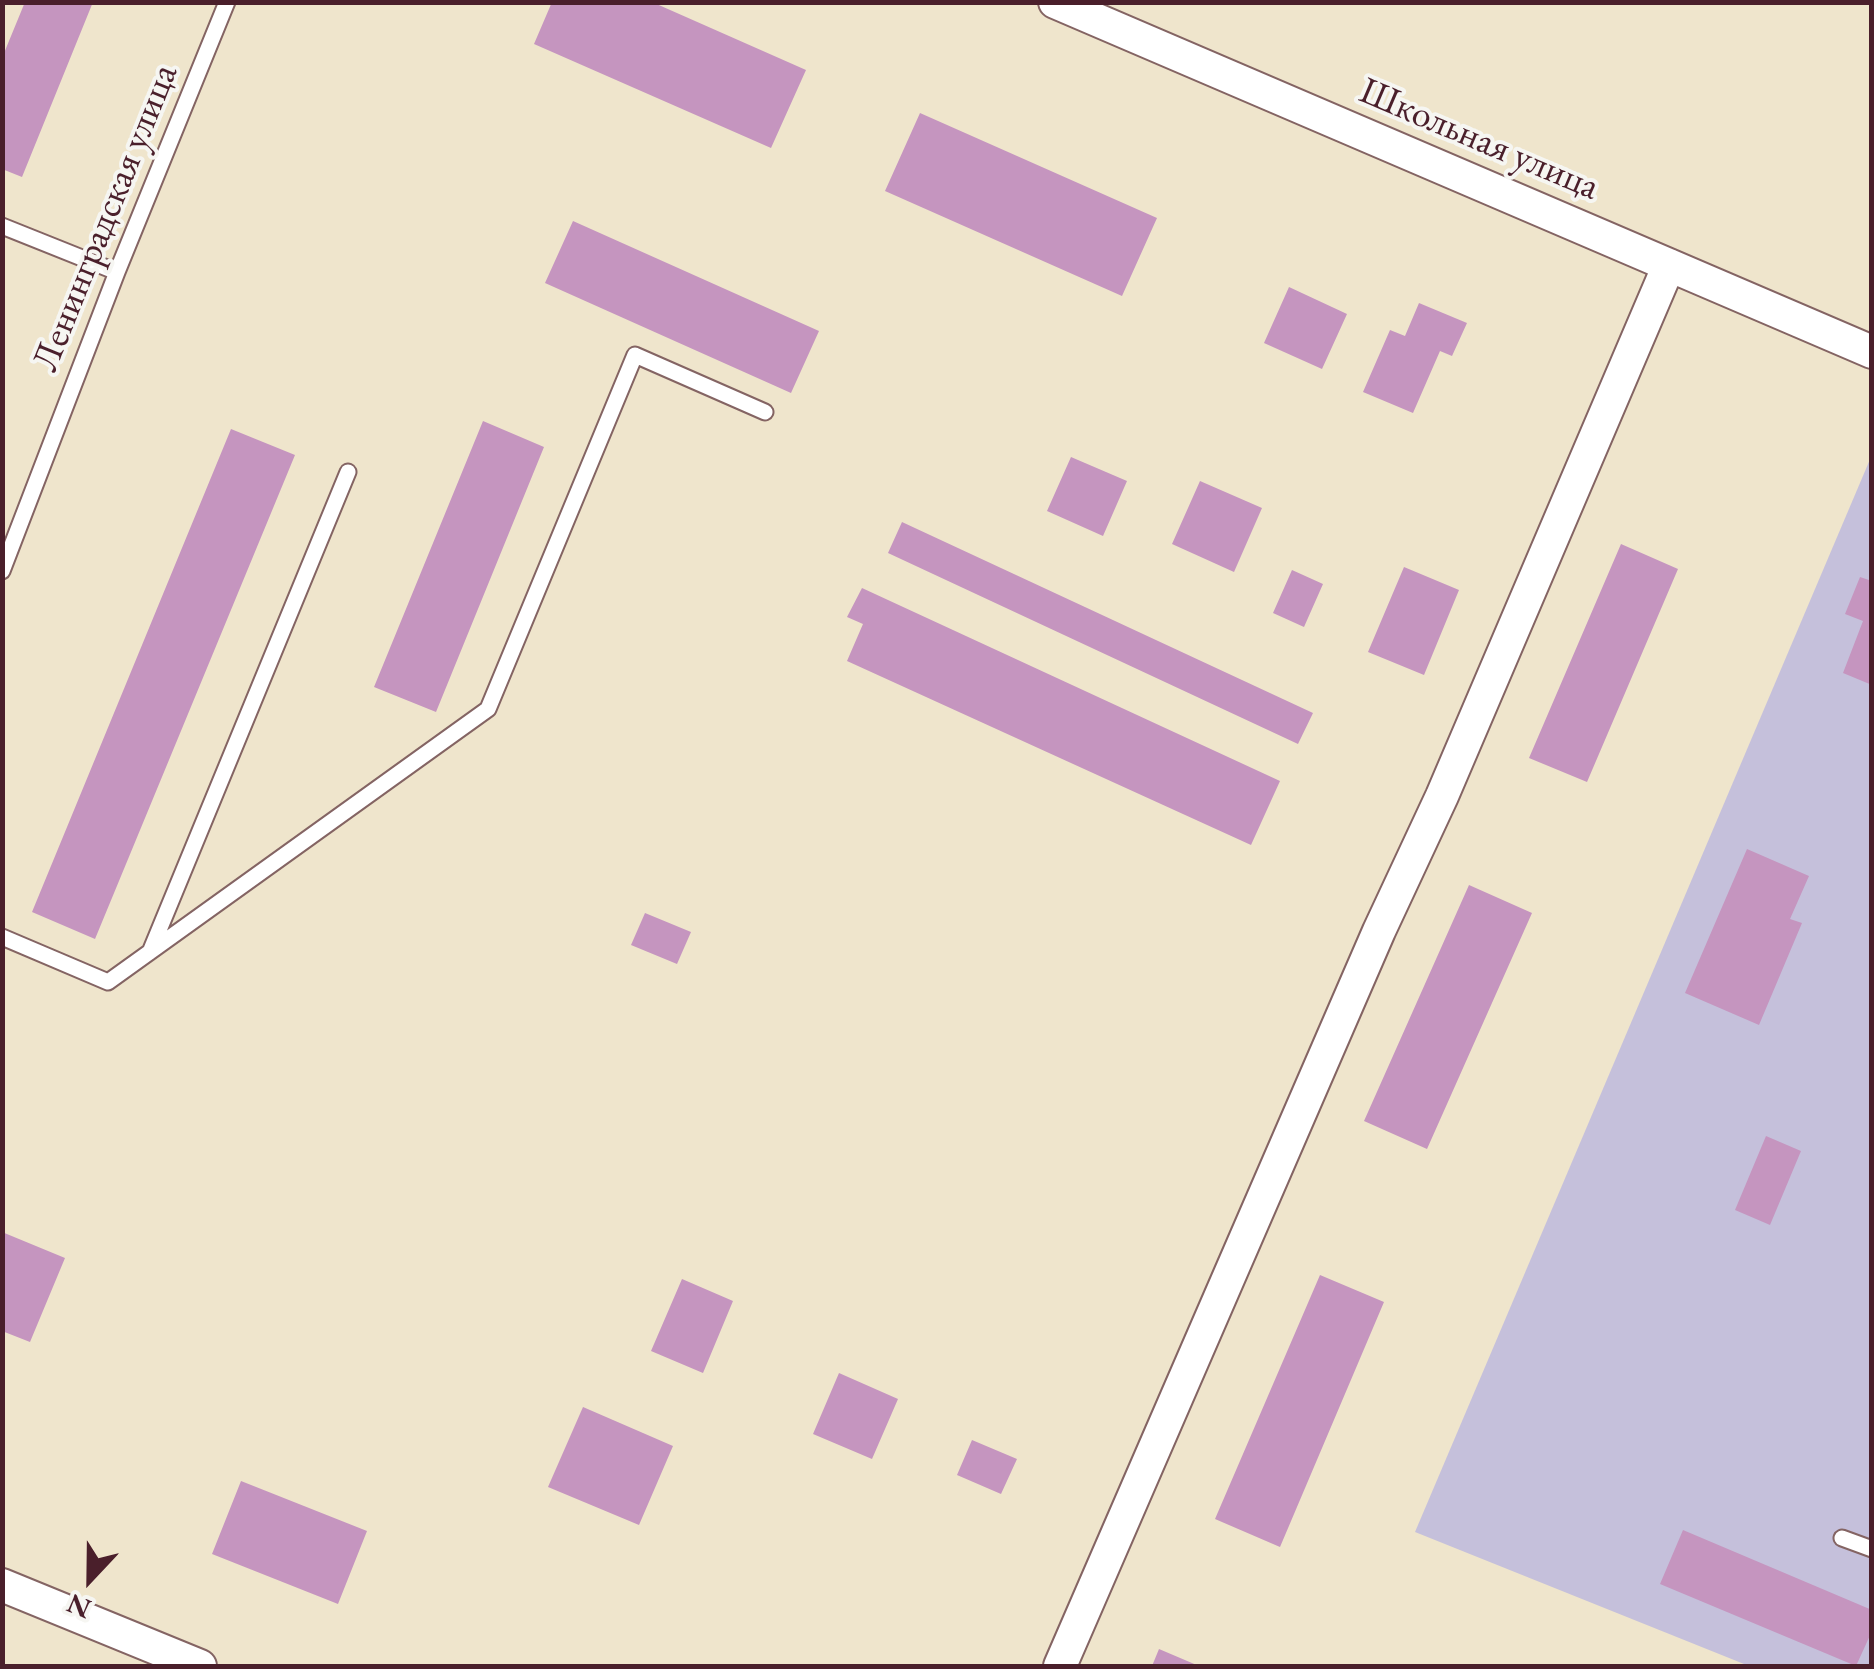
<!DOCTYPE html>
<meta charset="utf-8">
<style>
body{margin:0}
#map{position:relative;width:1874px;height:1669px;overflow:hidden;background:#efe5cc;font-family:"EB Garamond",serif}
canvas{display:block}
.frame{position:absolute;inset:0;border:5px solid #4a1f2b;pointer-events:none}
.north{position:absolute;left:40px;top:1529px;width:100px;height:100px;-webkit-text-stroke:8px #f6f6f2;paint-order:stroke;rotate:202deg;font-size:28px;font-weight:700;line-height:40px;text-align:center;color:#4a1f2b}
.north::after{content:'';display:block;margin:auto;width:35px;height:45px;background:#4a1f2b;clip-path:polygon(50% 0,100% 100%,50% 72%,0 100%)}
</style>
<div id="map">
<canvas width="1874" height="1669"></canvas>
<div class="frame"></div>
<div class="north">N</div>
</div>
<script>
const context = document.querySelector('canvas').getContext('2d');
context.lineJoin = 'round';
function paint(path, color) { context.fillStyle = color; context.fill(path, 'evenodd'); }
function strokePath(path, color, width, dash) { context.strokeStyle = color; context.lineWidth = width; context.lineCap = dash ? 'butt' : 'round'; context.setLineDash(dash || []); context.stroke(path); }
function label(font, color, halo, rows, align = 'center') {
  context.font = font + ' "EB Garamond",serif'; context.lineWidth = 8; context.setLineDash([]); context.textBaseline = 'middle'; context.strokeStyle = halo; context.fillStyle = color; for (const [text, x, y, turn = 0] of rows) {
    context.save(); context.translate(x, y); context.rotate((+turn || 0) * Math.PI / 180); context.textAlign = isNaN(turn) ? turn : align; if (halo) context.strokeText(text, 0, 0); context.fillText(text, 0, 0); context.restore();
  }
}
paint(new Path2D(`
 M1871,457V1666H1749L1415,1532Z`), '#c5c0db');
paint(new Path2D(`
 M25,2H93L22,177L2,169V58Z
 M552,2H652L806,70L771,148L534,44Z
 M920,113L1157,218L1122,296L885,191Z
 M573,221L819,331L791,393L545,283Z
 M1289,287L1347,314L1322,369L1264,343Z
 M1419,303L1467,323L1452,356L1440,351L1413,413L1363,392L1390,330L1405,336Z
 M483,421L544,447L436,712L374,687Z
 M231,429L295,455L95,939L32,912Z
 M1071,457L1127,481L1103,536L1047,511Z
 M1200,481L1262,508L1234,572L1172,544Z
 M902,522L1313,713L1298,744L888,553Z
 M1621,544L1678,569L1587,782L1529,758Z
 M1404,567L1459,590L1424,675L1368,652Z
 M1292,570L1323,584L1304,627L1273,613Z
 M1860,577L1872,581V685L1843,673L1863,621L1845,614Z
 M862,588L1280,781L1251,845L847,661L863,624L847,617Z
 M1747,849L1809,876L1790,919L1802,923L1759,1025L1685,993Z
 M1469,885L1532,913L1427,1149L1364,1121Z
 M645,913L691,932L677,964L631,945Z
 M1766,1136L1801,1151L1770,1225L1735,1210Z
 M2,1232L65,1258L30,1342L2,1331Z
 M1320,1275L1384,1302L1280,1547L1215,1519Z
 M682,1279L733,1301L703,1373L651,1351Z
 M839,1373L898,1399L872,1459L813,1434Z
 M583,1407L673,1446L639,1525L548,1487Z
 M972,1440L1017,1459L1001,1494L957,1475Z
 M241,1481L367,1531L338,1604L212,1554Z
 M1683,1530L1872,1610V1631L1856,1666L1660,1584Z
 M1159,1649L1199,1666H1152Z`), '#c595bf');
const service = new Path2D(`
 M2,226L117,272
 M2,571L117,272L227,2
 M2,937L108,982L488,709L635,355L765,412
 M150,952L348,472
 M1842,1538L1872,1549`);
const minor = new Path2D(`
 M1055,2L1872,352
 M2,1585L200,1666
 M1060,1666L1379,931L1442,796L1669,265`);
strokePath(service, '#846463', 19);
strokePath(minor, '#846463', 36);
strokePath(service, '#fff', 15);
strokePath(minor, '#fff', 32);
label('38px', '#4a1f2b', '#f6f6f2', [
 ["Школьная улица",1479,140,23],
 ["Ленинградская улица",106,218,-68]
]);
</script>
